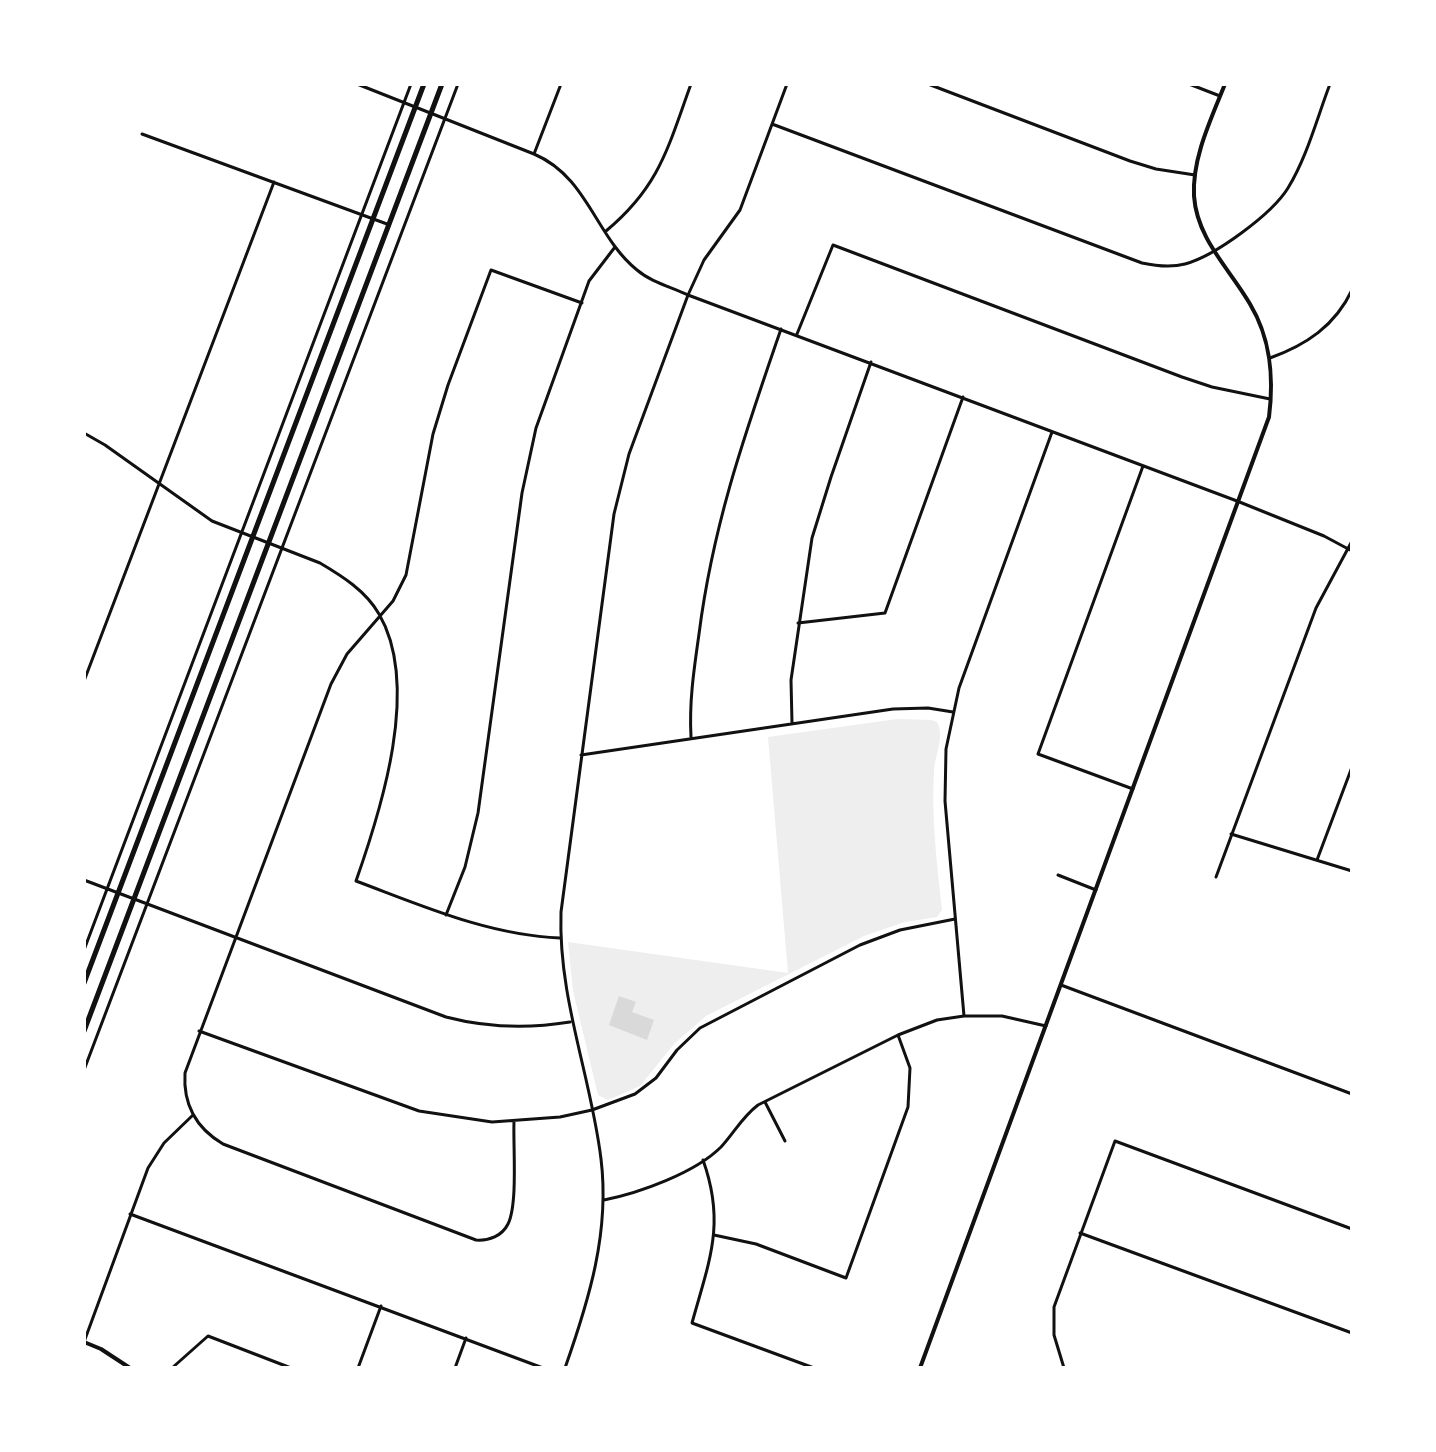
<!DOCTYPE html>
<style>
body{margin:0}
#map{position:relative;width:1436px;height:1452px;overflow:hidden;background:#fff;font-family:Inter,sans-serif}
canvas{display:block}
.frame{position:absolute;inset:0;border:86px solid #fff;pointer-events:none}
</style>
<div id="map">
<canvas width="1436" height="1452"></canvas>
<div class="frame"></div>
</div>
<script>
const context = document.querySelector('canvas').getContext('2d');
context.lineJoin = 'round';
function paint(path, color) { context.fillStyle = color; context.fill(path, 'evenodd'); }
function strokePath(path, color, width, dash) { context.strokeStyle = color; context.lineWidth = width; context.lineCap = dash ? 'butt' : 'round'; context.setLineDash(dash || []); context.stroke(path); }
paint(new Path2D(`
 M897,719L931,720L937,722C945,736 935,755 934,771C931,817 937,864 942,910L937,917L905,922L864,936L706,1016L674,1044L640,1086L608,1100L598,1095L573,991L568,942L788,973L768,737Z`), '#eee');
paint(new Path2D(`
 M619,996L636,1002L632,1012L654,1020L647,1040L609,1025Z`), '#d9d9d9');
strokePath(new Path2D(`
 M357,84L534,154C588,177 595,236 637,270C651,282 671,287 688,295L1237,501L1324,536L1352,551
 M928,84L1130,161L1156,169L1195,175
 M1189,84L1220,96
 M772,124L1142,263C1156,266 1170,268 1185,264C1215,256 1272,214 1288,188C1307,157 1317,118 1330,84
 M142,134L387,224
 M534,154L561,84
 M606,231C660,186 668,147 691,84
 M797,334L833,245L1182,377L1212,387L1270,399
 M1270,358C1306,345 1335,326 1352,290
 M84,433L105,445L212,521L320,563C342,576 366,591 379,614C421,686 381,810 356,881C423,906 488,935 560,938
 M798,623L885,613L963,397
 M84,681L274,182
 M792,723L791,680L812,538L831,477L871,362
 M691,737C689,702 694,669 699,634C713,524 745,434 781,329
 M581,755L893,709L928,708L953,712
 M1133,789L1038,754L1143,466
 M1231,834L1352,871
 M1317,860L1352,767
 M1058,875L1096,890
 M1216,877L1316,608L1352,541
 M84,880L446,1017C488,1028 527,1029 570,1022
 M446,915L465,867L478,813L522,493L536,428L589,281L615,247
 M84,950L411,84
 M1061,985L1352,1094
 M964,1016L945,801L946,749L959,688L1052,432
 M199,1031L419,1111L492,1122L560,1117L592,1110L635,1094L656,1078L677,1050L700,1028L860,945L900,930L955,919
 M84,1070L458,84
 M765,1102L785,1141
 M514,1122C513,1146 518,1204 508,1224C502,1236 489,1241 476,1240L223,1144C196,1128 183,1104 185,1073L331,684L347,654L393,601L406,575L433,434L448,385L491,270L582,303
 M703,1160C726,1224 709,1261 692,1323L814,1368
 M604,1200C639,1193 695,1173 721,1147C734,1133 742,1117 758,1105L898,1035L937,1020L964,1016H1002L1046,1026
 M130,1214L543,1368
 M1080,1233L1352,1333
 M714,1235L756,1244L846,1278L908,1107L910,1068L898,1035
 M84,1342L148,1168L164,1143L193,1115
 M172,1368L208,1336L291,1368
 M358,1368L381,1306
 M455,1368L466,1338
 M565,1368C589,1300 610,1232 601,1159C591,1076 558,998 561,912L614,514L629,454L688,295L704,260L740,210L787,84
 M1064,1368L1054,1335V1307L1115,1141L1352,1229`), '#111', 3);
strokePath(new Path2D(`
 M84,1342L101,1349L130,1368
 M920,1368L1269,417C1274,377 1271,339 1250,304C1229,268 1197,239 1194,196C1192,158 1211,119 1225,84`), '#111', 4);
strokePath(new Path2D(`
 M84,983L424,84
 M84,1031L442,84`), '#111', 5);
</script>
